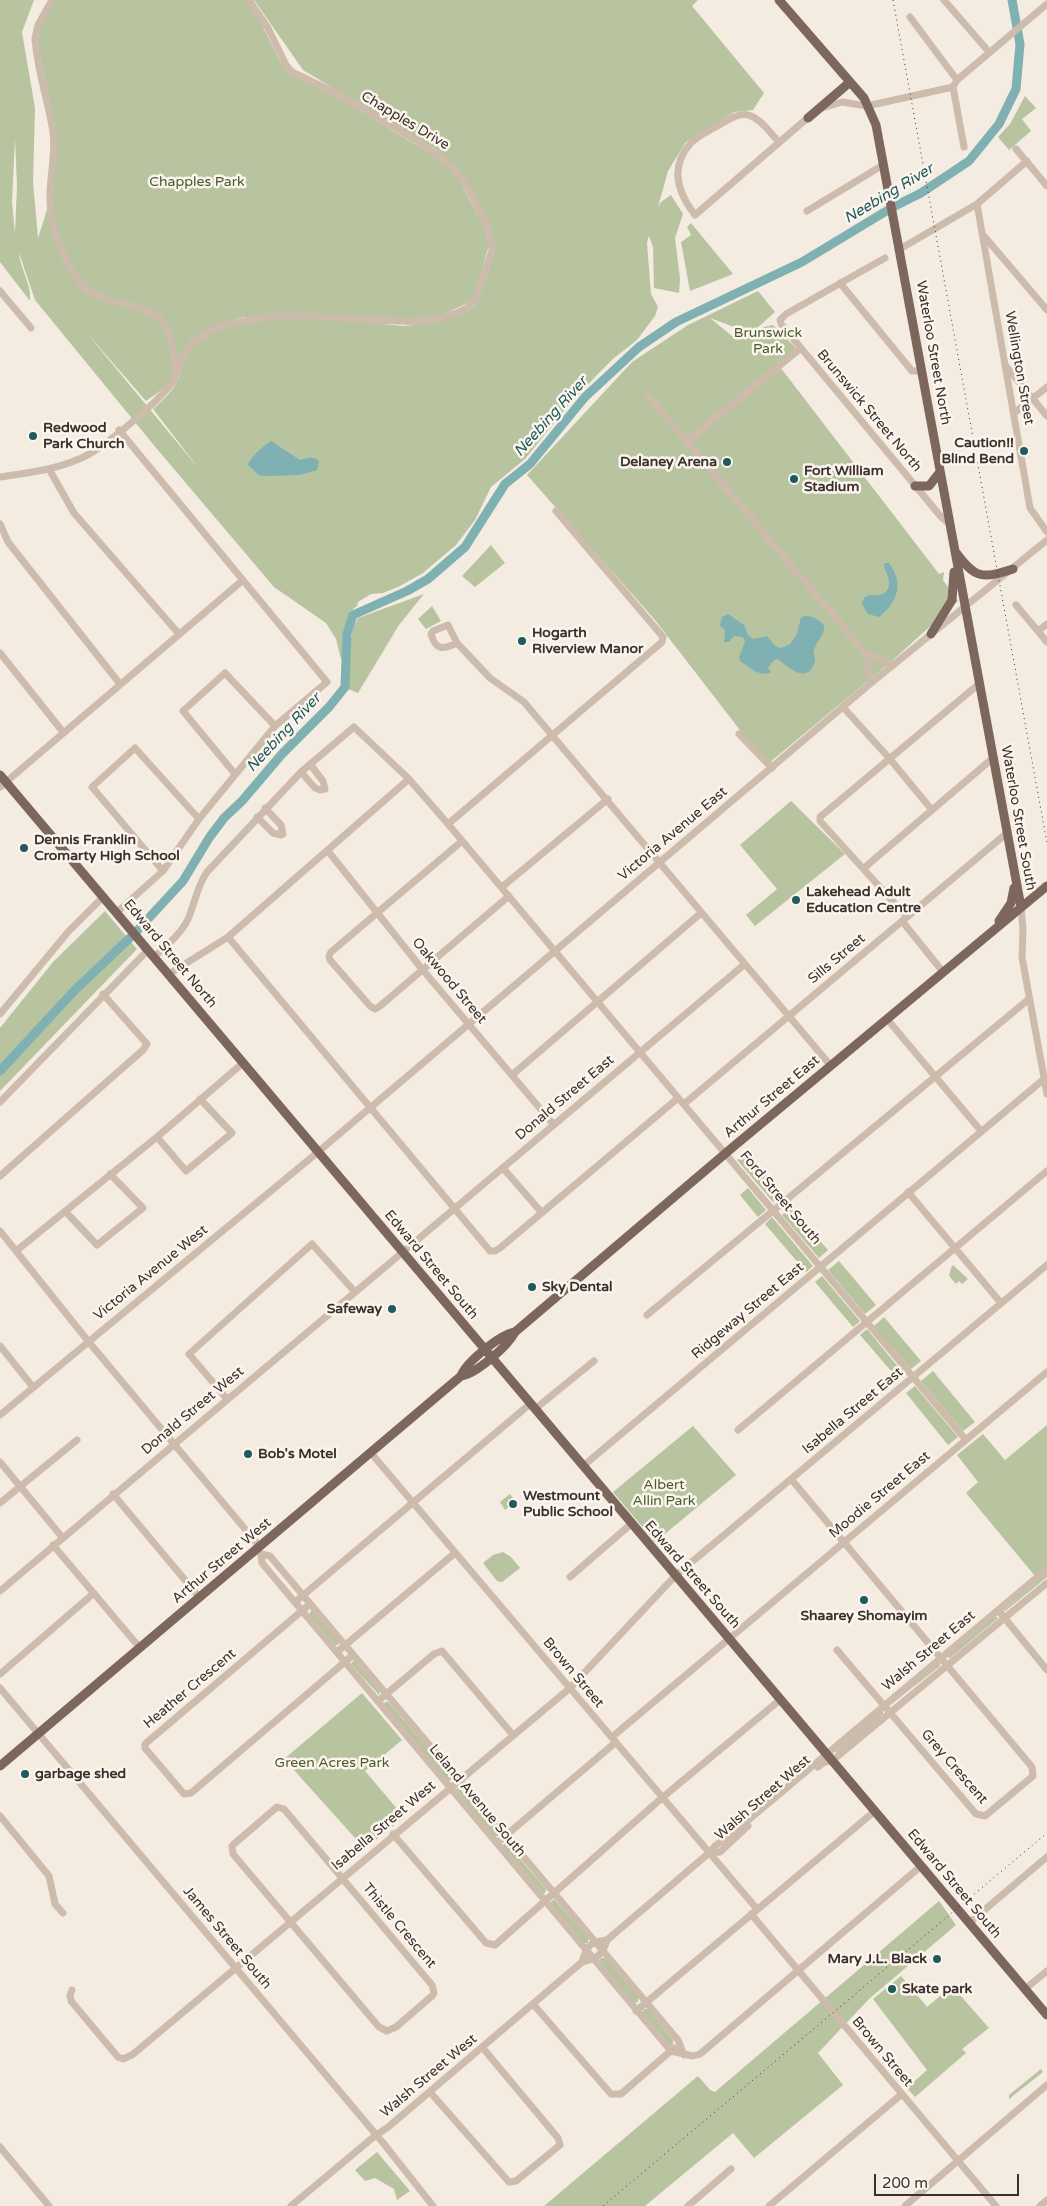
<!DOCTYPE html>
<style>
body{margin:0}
#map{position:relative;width:1047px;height:2206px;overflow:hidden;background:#f4ebe1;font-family:"Varela Round",sans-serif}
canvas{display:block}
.scale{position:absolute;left:874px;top:2174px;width:145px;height:22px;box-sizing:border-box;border:2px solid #3b302b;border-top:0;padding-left:6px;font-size:15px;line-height:18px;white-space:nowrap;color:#3b302b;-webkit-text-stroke:4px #fbf5ee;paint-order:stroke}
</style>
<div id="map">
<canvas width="1047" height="2206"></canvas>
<div class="scale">200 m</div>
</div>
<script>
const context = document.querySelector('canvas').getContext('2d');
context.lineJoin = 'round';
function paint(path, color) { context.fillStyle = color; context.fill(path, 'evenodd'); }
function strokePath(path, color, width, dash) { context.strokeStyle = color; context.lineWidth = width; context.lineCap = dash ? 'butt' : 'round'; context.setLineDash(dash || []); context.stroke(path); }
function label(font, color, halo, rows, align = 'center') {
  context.font = font + ' "Varela Round",sans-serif'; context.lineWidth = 5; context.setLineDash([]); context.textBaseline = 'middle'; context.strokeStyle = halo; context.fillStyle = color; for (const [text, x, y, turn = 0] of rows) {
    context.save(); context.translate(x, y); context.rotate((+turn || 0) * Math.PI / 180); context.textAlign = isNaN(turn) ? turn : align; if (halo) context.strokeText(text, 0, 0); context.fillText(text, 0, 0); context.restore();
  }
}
paint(new Path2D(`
 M0,0H34L22,32L35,108L33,182L38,238L54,188L51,107L38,46V28L55,0H246L260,21L281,63L446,163L459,179L484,227L489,245L476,291L470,302L442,315L384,324L404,326L433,323L465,313L474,306L487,276L495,244L469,185L457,168L433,148L303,70L254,0H698L692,6L764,93L753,110L734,112L686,142L668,171L658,207L661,202L671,195L683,214L675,238L680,279L679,293L654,288L653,247L649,236L647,243L651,294L658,307L655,316L637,340L614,358L597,375L567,407L525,459L491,487L475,520L456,545L423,573L400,586L383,593L371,594L358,602L357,606L350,612L353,615L347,634L346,665L341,659L336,639L326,623L274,587L157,449L35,300L19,253C20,268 32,285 30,301L0,262ZM15,139L17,186L15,233L12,202ZM244,317L287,318C250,322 201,322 183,362C181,366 181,372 179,377C174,390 163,400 153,409L200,470L85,331L146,401C154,395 165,389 170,381C173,376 173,369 176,363C192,333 212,324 244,317Z
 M1025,96L1036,108L1022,119L1031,131L1009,150L998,137L1010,124Z
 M691,223L733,274L690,291L681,242L691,235L687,227Z
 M758,291L775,312L756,329L773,325L795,347V350L777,363L939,574L944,572L943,580L958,601L893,660L769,763L743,734L655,620L527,475L632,362L688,325ZM710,318L747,332L732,336Z
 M491,545L505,563L475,587L462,576Z
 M424,594L399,625L358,693L348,689C353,665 345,641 358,618Z
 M432,606L441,621L426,629L418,619Z
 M791,801L845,854L755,926L746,915L777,889L740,845Z
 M105,911L137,949L0,1091V1028L53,962Z
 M747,1152L783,1197L773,1202L737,1160Z
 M748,1188L766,1210L758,1217L740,1195Z
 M791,1208L828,1250L819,1258L782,1215Z
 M772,1217L813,1266L806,1272L765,1224Z
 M839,1261L876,1305L865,1314L828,1270Z
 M953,1265L968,1279L962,1284L959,1281L956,1284L949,1276L951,1268Z
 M822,1276L860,1321L853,1327L815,1282Z
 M884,1317L921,1361L911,1369L874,1326Z
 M867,1329L904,1374L898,1379L860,1335Z
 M933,1371L975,1422L963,1431L921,1381Z
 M915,1386L958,1437L948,1445L906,1393Z
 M1047,1425V1565L1035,1576L966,1493L978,1482L957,1455L983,1434L1005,1460Z
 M693,1426L736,1475L655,1542L613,1492Z
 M510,1494L516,1502L505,1510L500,1502Z
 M503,1552L511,1557L520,1568L502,1582L497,1581L483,1563L493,1555Z
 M1047,1573V1577L1004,1612V1610Z
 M312,1610L339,1642L338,1645H335L309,1614Z
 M994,1617H998L997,1619L950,1658L947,1657Z
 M353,1661H354L380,1691L379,1695L351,1664Z
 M940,1663V1666L890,1705V1704Z
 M362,1693L402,1740L365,1771L404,1817L365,1849L284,1759Z
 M385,1702H388L451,1775V1780L448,1781L384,1704Z
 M883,1710V1714L838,1752H835Z
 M458,1787L498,1832V1836L495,1837L456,1789Z
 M504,1844H507L546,1889L545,1893H543L503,1846Z
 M554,1899L588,1938V1943H583L551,1904V1902Z
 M939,1901L956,1925L869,1999L818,2053L843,2085L754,2158L733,2133L645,2206H544L698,2076L710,2090L715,2092Z
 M601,1958H605L638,1997V2002L634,2003L599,1960Z
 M901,1976L927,2007L952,1986L989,2028L962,2049L966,2053L915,2097L907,2088L927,2070L873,1999Z
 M644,2009H648L673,2040V2044L670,2046L642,2013Z
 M1041,2069L1043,2072L1009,2099V2095Z
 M377,2152L410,2191L397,2200L394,2189L375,2178L365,2181L355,2170Z`), '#b8c4a0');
paint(new Path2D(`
 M271,441L300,460C308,458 312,456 319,461L317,470L300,475L265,476L259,475L248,465C250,458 264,445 271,441Z
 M884,563H889C904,583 898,602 879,617L868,614L862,604C862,603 864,598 865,597C870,592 889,601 889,582C889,575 884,570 884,563Z
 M728,614L744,625L748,635L753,639L767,636L775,646L781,648L790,644L797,634L801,617C811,614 817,618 824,625C825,635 817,640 814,650C813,654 816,658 815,661C808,686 788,667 778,659L774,660L768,668L771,672C760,678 750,667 740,661L739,657L745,642L743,637L734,636L729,642H724L725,630L720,626L722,617Z`), '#7fb0b2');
strokePath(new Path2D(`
 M0,1071L74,991L135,933L183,881L209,838L224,818L242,801L282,754L329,707L345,687L347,634L353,615L407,591L428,579L465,547L505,484L530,464L585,397L639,347L676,322L802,262L893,207L921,193L969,161L999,124L1016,89L1020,44L1012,0`), '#7fb0b2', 9);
strokePath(new Path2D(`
 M52,0L38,25L35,38C37,70 48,100 53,132C56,154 50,174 50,196C49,225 64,266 85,287C107,309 152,299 167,328C172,338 173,357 176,369
 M944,0L989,52
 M910,17L957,80
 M953,87L964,147
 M822,108L842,102L867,106L953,87L957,80L1047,4
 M779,142C771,134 762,120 751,116C740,111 728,120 719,125C709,131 697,136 690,144C669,168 678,193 695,215L811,115
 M1016,149L1047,186
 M977,204L1030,508L1047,532
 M807,211L883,165
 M984,236L1047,310
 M900,249L977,204L1027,161
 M885,258L786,314L780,320L781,324L942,518L950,524
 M840,283L912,371H922
 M0,291L31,328
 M1005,365L1047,416
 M649,397L866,654L894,665
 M1014,413L1047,387
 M686,442L801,348
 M49,469L74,513L179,634
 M0,477C27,473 54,470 79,459C101,451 151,407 167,389L174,380L181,359L192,343L208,332L226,324L281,315L419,322L445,317L459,312L467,308L476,298L492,250L491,239L487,226L468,188L454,168L417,141L336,93L292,72L286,65L268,28L249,0
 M0,524L8,542L120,684
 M1016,605L1047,642
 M1038,631L1047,624
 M457,643L448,625L433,631L431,634C436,652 444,649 457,643L490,678L524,702L831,1066
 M0,653L63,732
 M866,654L871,683
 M843,707L889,758L932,810
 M739,734L772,768
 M301,772L315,788L320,790L325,789L323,781L310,764
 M235,774L183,711L225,673L275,726
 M0,787L243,580
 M257,817L273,833L281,835L283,834L281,825L265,808
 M448,824L662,642L663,637L556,511
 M462,841L331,952L329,956L330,960L370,1006L375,1009L380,1006L509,896
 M328,851L422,969L554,1125
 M864,868L993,758
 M163,871L92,787L135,748L199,819
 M502,887L608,799
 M1021,907L1023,929L1022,957L1047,1094
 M117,912L163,871L199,819L275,726L327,682L119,430
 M907,917L820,821V817L980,683
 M902,921L943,972
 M228,937L490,1251H495L500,1248L678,1098
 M154,957C166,946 181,934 188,919C195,903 197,886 207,872L301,772L354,727L409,779L448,824L966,1440
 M169,974L228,937L409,779
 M0,1014L68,932L104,896
 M887,1019L981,1131
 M512,1075L701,913
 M0,1102L148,950
 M684,1104L1007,833
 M157,1137L186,1171L232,1133L200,1099
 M503,1168L542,1213
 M0,1176L143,1050L147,1044L103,994
 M908,1192L1001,1303
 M65,1211L97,1245L143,1208L110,1174
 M0,1231L88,1341L260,1547
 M16,1251L157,1137L244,1062
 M647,1315L1029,999
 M0,1346L33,1387
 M227,1399L189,1354L312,1244L355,1292
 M535,1409L594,1361
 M0,1415L318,1152L871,683L1047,540
 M738,1430L1047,1171
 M371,1453L757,1909
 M0,1462L62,1537
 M583,1466L1044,1079
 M791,1479L1032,1767L1033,1776L985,1816L976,1814L837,1650
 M113,1494L200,1598
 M0,1503L77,1440
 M53,1545L140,1648
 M257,1550L261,1554L262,1563L671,2051L693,2056L700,2054L921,1866
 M261,1554L270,1556L678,2040L684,2055
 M570,1577L631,1524
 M0,1591L745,964
 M295,1602L530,1404
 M310,1604L145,1744V1748L184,1794L191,1793L353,1655
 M998,1610L1047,1670
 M337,1652L455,1553
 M0,1674L94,1593
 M0,1688L384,2144L433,2206
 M378,1701L434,1654L442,1651L513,1735
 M612,1737L1047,1372
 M818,1767L823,1763L833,1760L1047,1583
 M277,1807L284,1809L432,1985L434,1993L432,1996L396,2027L387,2031L379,2027L233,1854L232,1846L234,1844Z
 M0,1816L49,1876L55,1904L63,1913
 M393,1834L486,1943L495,1945L663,1797L781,1699
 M497,1843L616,1742
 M709,1853L720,1852L748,1826
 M751,1914L996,2206
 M969,1923L1047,1857
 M607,1940L709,1853L715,1846L740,1827L1047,1569
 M1025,1989L1047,1971
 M72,1990L70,1995L71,2001L118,2057L123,2059L132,2055L570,1688L675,1576L1047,1265
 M533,2004L611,2094H621L674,2048
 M636,2011L875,1811
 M430,2092L509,2182L516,2181L560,2145L558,2138L482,2047
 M0,2147L49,2206
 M291,2206L376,2135L387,2128L582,1962C597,1959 603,1954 607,1940C590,1942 587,1945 582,1962
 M688,2206L731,2169
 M769,2206L902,2094
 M905,2206L1047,2085
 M1040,2206L1047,2200`), '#cdbbac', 7);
strokePath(new Path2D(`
 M779,0L864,98L876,125L1021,907
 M808,118L850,82
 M915,486H929L940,472
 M955,551C975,579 982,579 1013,569
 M931,634L952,600L954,572
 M0,775L1047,2015
 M999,921L1011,903L1014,888
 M461,1376C476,1374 508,1346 515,1332L733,1147L1047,886
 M0,1766L461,1376C466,1362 501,1334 515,1332`), '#7d675c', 9);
strokePath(new Path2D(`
 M893,0L1047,843
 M603,2206L1047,1833`), '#3b302b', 1, [1, 4]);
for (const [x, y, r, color] of [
 [33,436,5,"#1f5a5e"],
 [1024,451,5,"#1f5a5e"],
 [727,462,5,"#1f5a5e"],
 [794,479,5,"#1f5a5e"],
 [522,641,5,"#1f5a5e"],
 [24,848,5,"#1f5a5e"],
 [796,900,5,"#1f5a5e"],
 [532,1287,5,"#1f5a5e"],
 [392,1309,5,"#1f5a5e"],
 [248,1454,5,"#1f5a5e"],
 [513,1504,5,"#1f5a5e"],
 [864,1600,5,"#1f5a5e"],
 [25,1774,5,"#1f5a5e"],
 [937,1959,5,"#1f5a5e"],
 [892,1989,5,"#1f5a5e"]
]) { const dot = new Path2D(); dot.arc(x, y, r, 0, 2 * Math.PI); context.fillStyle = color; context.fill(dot); strokePath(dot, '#fbf5ee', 2); }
label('14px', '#3b302b', '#fbf5ee', [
 ["Chapples Drive",405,121,31],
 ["Waterloo Street North",933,353,80],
 ["Wellington Street",1019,368,80],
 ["Brunswick Street North",869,411,50],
 ["Waterloo Street South",1018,818,80],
 ["Victoria Avenue East",673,834,-40],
 ["Edward Street North",170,954,50],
 ["Sills Street",837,959,-40],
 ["Oakwood Street",449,981,50],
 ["Arthur Street East",772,1097,-40],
 ["Donald Street East",565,1098,-40],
 ["Ford Street South",780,1198,50],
 ["Edward Street South",431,1265,50],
 ["Victoria Avenue West",151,1273,-39],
 ["Ridgeway Street East",748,1311,-40],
 ["Donald Street West",193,1411,-40],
 ["Isabella Street East",853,1411,-40],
 ["Moodie Street East",880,1495,-40],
 ["Arthur Street West",222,1561,-40],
 ["Edward Street South",692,1575,49],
 ["Walsh Street East",929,1651,-40],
 ["Brown Street",573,1673,50],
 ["Heather Crescent",190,1689,-40],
 ["Grey Crescent",954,1767,49],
 ["Walsh Street West",763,1798,-41],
 ["Leland Avenue South",477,1801,50],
 ["Isabella Street West",384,1826,-40],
 ["Edward Street South",954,1884,50],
 ["Thistle Crescent",399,1926,50],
 ["James Street South",227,1938,50],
 ["Brown Street",882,2052,50],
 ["Walsh Street West",429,2076,-40]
]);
label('14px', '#4a5a2e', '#fbf5ee', [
 ["Chapples Park",197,182],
 ["Brunswick",768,333],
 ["Park",768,349],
 ["Albert",664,1485],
 ["Allin Park",664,1501],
 ["Green Acres Park",332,1763]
]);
label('bold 14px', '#3b302b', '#fbf5ee', [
 ["Redwood",43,428],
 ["Park Church",43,444],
 ["Caution!!",1014,443,"right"],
 ["Blind Bend",1014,459,"right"],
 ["Delaney Arena",717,462,"right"],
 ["Fort William",804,471],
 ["Stadium",804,487],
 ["Hogarth",532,633],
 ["Riverview Manor",532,649],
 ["Dennis Franklin",34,840],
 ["Cromarty High School",34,856],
 ["Lakehead Adult",806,892],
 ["Education Centre",806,908],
 ["Sky Dental",542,1287],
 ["Safeway",382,1309,"right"],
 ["Bob's Motel",258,1454],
 ["Westmount",523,1496],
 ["Public School",523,1512],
 ["Shaarey Shomayim",864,1616,"center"],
 ["garbage shed",35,1774],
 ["Mary J.L. Black",927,1959,"right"],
 ["Skate park",902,1989]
], 'left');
label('italic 15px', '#1f5a5e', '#fbf5ee', [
 ["Neebing River",889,194,-31],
 ["Neebing River",551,417,-48],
 ["Neebing River",284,733,-47]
]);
</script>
